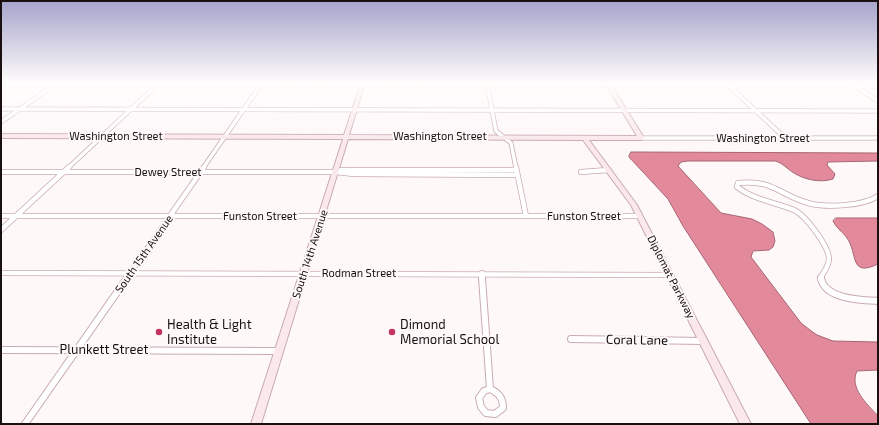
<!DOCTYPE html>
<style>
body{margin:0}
#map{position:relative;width:879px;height:425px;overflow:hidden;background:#fef8f9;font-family:"Exo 2",sans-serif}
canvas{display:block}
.frame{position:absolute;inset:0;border:2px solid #1a1012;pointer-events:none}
</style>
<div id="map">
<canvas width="879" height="425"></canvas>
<div class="frame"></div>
</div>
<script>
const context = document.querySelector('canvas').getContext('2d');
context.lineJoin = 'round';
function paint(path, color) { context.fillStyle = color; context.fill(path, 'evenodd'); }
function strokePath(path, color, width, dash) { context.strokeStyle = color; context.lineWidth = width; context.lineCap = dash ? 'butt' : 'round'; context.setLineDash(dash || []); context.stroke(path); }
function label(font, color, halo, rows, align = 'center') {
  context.font = font + ' "Exo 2",sans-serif'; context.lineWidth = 4; context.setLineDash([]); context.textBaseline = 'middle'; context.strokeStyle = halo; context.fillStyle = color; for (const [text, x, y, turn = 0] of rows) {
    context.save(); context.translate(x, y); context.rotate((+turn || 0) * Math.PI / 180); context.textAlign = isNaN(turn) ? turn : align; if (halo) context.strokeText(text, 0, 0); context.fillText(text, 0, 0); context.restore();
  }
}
const water = new Path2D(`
 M631,152L878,153V161L828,162L827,165L835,174L833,179C821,183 805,180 794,173C787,169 783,163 775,161H688L681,162L678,166L721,213L752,219L762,224L773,232L775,241L773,247L769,250L753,251L751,257L801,323L810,330L817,335L833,341L878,342V370L857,371C849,388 867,404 878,416V424H811L683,226L668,199L629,157Z
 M836,218H878V264C849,278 858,253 847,238C843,232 836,228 833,221Z`);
paint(water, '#e28a9c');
strokePath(water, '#a66573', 1);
const streetFar2 = new Path2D(`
 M1,84L878,86
 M487,84L496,131L511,143L516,168
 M727,84L785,138
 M854,85L878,101
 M1,109L878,111
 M1,122L56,84
 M641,138H878
 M68,168L158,84
 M203,168L262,83`);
const streetFar1 = new Path2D(`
 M516,167L526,216
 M341,170H515
 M1,172H336L354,174L517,175
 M581,172L608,170
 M1,216H640
 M1,230L69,167
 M1,273L670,275
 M482,273V279
 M126,279L204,167
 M820,279C823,273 829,266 829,259C829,246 805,215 794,210C775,202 754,200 737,187L738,183C772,179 780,195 808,203C826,208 863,206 878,196`);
const street = new Path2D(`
 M482,278L490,389
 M821,278C824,299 861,300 878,301
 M571,339L704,341
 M1,350L279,351
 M490,389C499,393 503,398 503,408L495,414L486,413L481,407L479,398L484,391Z
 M25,424L127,278`);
const secondary = new Path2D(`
 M361,83H365L349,135L637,136L605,83H610L644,138L641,140H589L637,205L751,424H740L631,205L583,140L348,139L261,424H251L343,139L1,138V134L344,135Z`);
strokePath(streetFar2, '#c8abaf', 5);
strokePath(streetFar1, '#c8abaf', 6);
strokePath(street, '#c8abaf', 8);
strokePath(secondary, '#c8abaf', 2);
strokePath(streetFar2, '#fff', 3.5);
strokePath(streetFar1, '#fff', 4.5);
strokePath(street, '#fff', 6);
paint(secondary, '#fae8ec');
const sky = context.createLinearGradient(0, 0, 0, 143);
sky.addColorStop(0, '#a5a3ca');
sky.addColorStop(0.58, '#fffcfc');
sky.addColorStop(1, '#fffcfc00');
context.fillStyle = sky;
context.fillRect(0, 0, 879, 143);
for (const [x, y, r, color] of [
 [159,332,4,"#c13360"],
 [392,332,4,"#c13360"]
]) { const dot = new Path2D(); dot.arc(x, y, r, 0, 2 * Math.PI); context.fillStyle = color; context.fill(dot); strokePath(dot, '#fef8f9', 1.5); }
label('11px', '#1a1012', '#fef8f9', [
 ["Washington Street",116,136],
 ["Washington Street",440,136],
 ["Washington Street",763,138],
 ["Dewey Street",168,172],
 ["Funston Street",260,216],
 ["Funston Street",584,216],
 ["South 15th Avenue",144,254,-55],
 ["South 14th Avenue",310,254,-72],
 ["Rodman Street",359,273],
 ["Diplomat Parkway",671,277,63]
]);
label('13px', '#1a1012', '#fef8f9', [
 ["Health & Light",167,325],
 ["Institute",167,340],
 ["Dimond",400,325],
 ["Memorial School",400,340]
], 'left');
label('13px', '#1a1012', '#fef8f9', [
 ["Coral Lane",637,340,1],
 ["Plunkett Street",104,350]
]);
</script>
